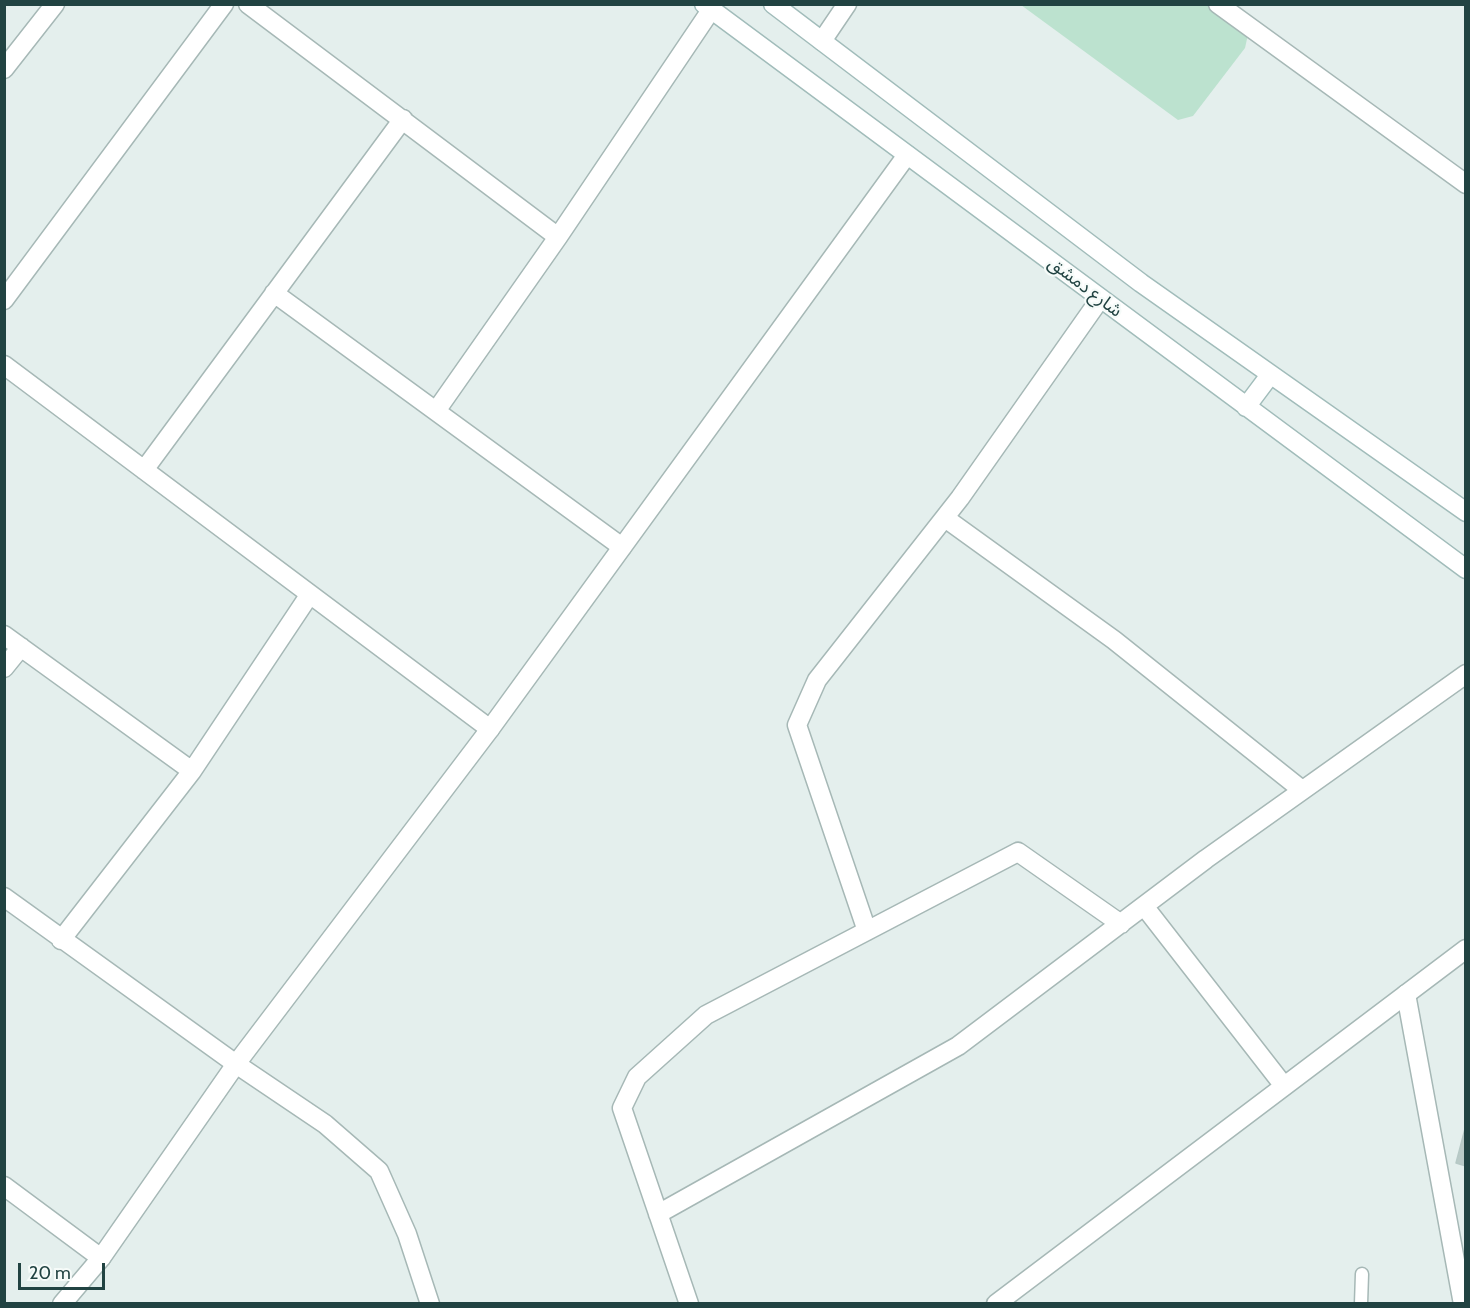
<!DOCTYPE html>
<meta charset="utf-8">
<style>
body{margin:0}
#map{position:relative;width:1470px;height:1308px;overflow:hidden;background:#e4efed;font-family:Cabin,sans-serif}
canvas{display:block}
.frame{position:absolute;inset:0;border:6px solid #214342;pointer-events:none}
.scale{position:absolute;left:18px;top:1263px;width:87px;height:27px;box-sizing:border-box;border:3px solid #214342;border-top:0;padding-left:8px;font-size:18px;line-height:21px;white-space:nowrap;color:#214342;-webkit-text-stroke:4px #f6fbf9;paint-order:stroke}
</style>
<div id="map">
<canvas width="1470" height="1308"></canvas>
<div class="frame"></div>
<div class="scale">20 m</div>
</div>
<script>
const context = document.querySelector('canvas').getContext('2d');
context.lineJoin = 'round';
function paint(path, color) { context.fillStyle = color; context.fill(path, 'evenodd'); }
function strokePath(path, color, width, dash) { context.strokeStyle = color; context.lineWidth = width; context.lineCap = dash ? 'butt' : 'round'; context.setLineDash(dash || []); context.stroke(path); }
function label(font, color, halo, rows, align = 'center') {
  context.font = font + ' Cabin,"Noto Sans Arabic",sans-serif'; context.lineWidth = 4.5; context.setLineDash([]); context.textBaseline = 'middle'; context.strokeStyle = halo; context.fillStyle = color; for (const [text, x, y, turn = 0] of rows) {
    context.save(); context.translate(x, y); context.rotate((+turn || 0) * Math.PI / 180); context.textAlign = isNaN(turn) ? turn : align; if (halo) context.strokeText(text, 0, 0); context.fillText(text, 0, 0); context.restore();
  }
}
paint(new Path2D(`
 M1021,5H1215L1249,30L1245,48L1193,116L1178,120Z`), '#bce2cf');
const building = new Path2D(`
 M1466,1125V1166L1456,1163Z`);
paint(building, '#b9cac7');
strokePath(building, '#b6c9c6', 1.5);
const service = new Path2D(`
 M1361,1304L1362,1274`);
const minor = new Path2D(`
 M248,4L558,237
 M1218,4L1466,184
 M822,41L847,4
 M4,69L55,4
 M274,293L622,547
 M4,300L224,4
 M4,365L490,729
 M436,411L558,237L711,10
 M144,470L403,119
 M945,518L1114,640L1302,790
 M4,635L192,771
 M4,668L21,647
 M4,897L236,1064L325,1124L379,1171L407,1234L430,1304
 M1144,906L1284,1086
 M867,931L797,725L817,680L960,498L1100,299
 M61,940L192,771L310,594
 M1406,994L1463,1304
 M4,1186L101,1258
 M658,1214L958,1046L1206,859L1466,674
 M689,1304L622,1108L637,1077L706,1015L1018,852L1121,924`);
const tertiary = new Path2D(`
 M62,1304L101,1258L236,1064L490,729L907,155
 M996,1304L1466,949`);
const secondary = new Path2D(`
 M704,4L1466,569
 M773,4L1141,283L1466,512
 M1246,407L1270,375`);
strokePath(service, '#a6b8b6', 15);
strokePath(minor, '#a6b8b6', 21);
strokePath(tertiary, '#a6b8b6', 21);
strokePath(secondary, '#a1bcba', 21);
strokePath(service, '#fff', 12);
strokePath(minor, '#fff', 18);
strokePath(tertiary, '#fff', 18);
strokePath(secondary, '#fff', 18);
label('18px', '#214342', '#f6fbf9', [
 ["شارع دمشق",1085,287,37]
]);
</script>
